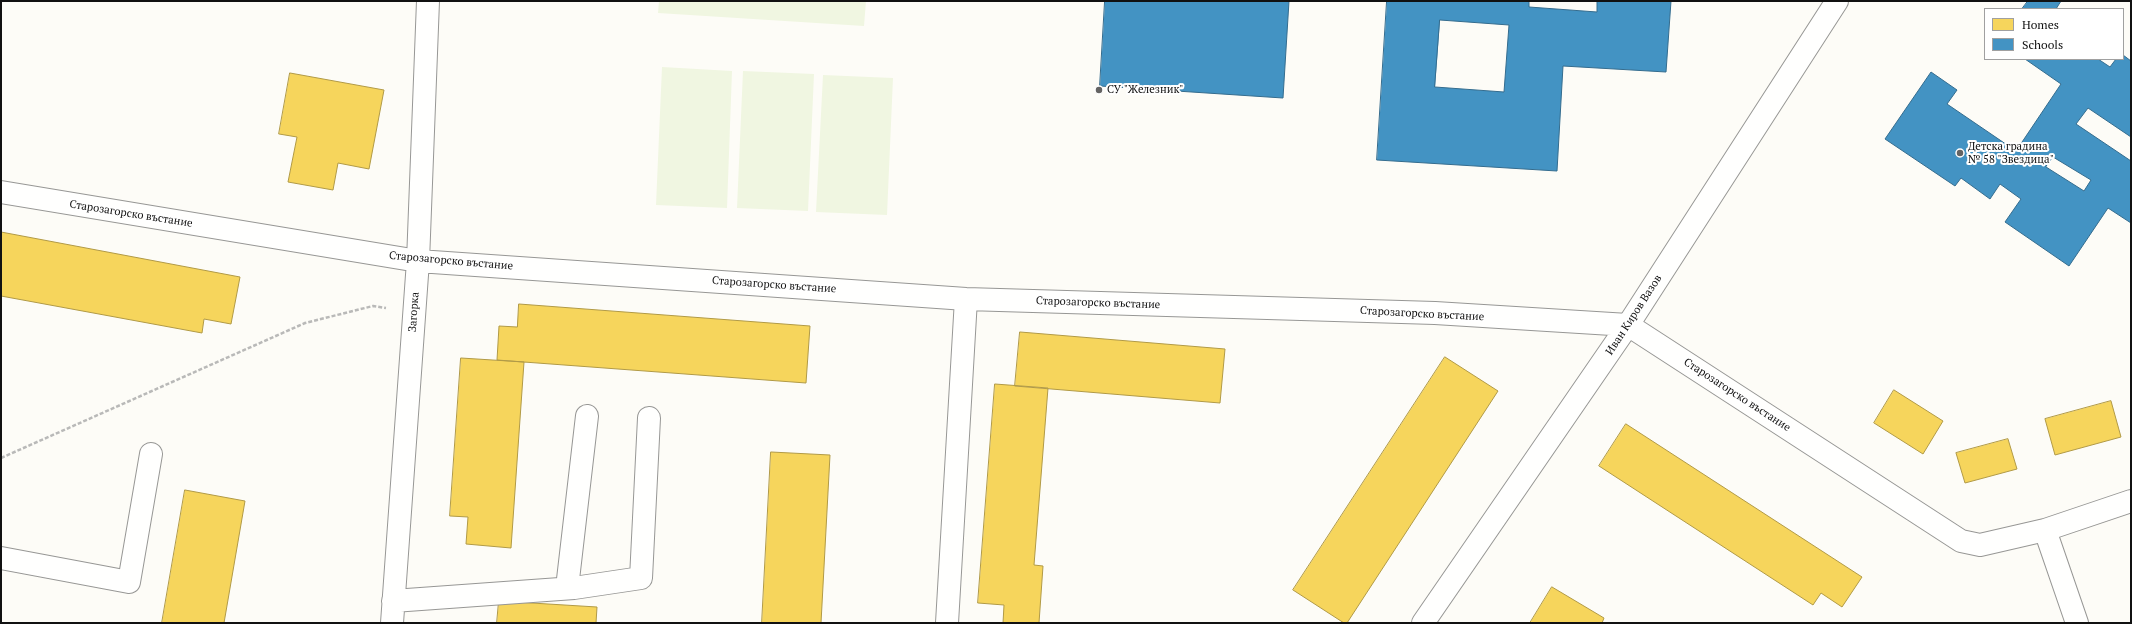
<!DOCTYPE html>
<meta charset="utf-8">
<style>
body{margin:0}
#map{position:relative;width:2132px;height:624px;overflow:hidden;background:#fdfcf7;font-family:"PT Serif",serif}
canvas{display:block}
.frame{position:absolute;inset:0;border:2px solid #111;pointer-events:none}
.legend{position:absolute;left:1984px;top:8px;width:140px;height:52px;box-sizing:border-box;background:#fff;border:1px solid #a0a0a0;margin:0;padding:5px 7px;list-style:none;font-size:12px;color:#111}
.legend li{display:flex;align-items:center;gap:8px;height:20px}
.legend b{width:20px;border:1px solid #a0a0a0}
</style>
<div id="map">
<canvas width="2132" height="624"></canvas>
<div class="frame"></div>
<ul class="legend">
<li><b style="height:11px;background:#f6d55c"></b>Homes</li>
<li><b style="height:11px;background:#4393c3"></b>Schools</li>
</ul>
</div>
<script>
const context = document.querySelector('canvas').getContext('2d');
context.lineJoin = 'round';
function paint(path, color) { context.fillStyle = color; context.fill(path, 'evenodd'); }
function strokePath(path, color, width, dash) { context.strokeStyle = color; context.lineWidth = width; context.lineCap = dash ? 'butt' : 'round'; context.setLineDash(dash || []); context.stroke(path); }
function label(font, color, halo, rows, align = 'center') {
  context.font = font + ' "PT Serif",serif'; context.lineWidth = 4; context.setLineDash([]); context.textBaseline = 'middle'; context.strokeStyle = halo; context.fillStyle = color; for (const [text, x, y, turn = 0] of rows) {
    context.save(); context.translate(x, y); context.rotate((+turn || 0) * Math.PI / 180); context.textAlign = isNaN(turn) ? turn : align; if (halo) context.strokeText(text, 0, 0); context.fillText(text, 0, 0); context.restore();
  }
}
paint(new Path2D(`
 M659,1H866L864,26L658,13Z
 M662,67L732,71L727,208L656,205Z
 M743,71L814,74L808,211L737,208Z
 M823,75L893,78L887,215L816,212Z`), '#f0f6e1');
const homes = new Path2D(`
 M290,73L384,90L369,169L338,163L333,190L288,182L297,137L279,134Z
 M1,232L240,277L231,324L204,319L202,333L1,296Z
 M519,304L810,326L806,383L497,360L499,326L517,327Z
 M1020,332L1225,349L1220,403L1015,386Z
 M1445,357L1498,391L1347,623H1344L1293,590Z
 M461,358L524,362L511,548L466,544L468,517L450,516Z
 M995,384L1048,388L1034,565L1043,566L1039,623H1003L1004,605L978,603Z
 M1894,390L1943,421L1923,454L1874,423Z
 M2111,401L2121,437L2055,455L2045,419Z
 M1626,424L1862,577L1842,607L1821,593L1813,605L1599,466Z
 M2008,439L2017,469L1965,483L1956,453Z
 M771,452L830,455L821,623H762Z
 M185,490L245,501L224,623H162Z
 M1552,587L1604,618L1602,623H1530Z
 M499,601L597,607L596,623H497Z`);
paint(homes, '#f6d55c');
strokePath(homes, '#b19a46', 1);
const schools = new Path2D(`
 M1105,1H1289L1283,98L1100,86Z
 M1387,1H1529V7L1597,12V1H1671L1666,72L1563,66L1557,171L1377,160ZM1440,20L1509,25L1504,92L1435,87Z
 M2028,1H2061L2056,9H2022Z
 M2123,55L2131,61V137L2088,108L2076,124L2131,161V223L2108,208L2069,266L2005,222L2021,199L2000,184L1990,199L1961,178L1955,186L1885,139L1931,72L1957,90L1947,104L2016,151L2061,84L2025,59H2098L2110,67L2116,59H2123ZM2053,157L2091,180L2084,191L2046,167Z`);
paint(schools, '#4393c3');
strokePath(schools, '#346c8e', 1);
const minor = new Path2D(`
 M1,192L418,261L966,299L1435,313L1628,325L1961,541L1980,545L2045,530L2131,501
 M2045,530L2077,623
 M1,558L129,582L151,454
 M567,588L587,416
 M393,601L574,588L641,578L649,418
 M392,623L418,261L428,1
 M947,623L966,299
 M1423,623L1628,325L1837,1`);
strokePath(minor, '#979795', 24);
strokePath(new Path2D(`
 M1,458L305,323L373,306L386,308`), '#b9b9b8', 2.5, [4, 2]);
strokePath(minor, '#fffffe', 22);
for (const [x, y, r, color] of [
 [1099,90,4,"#646362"],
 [1960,153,4,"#646362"]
]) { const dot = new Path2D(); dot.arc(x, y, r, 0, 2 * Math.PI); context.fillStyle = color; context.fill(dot); strokePath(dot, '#fff', 1.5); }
label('11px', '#111', '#fff', [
 ["СУ \"Железник\"",1107,90],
 ["Детска градина",1968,147],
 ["№ 58 \"Звездица\"",1968,160]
], 'left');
label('11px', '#111', '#fff', [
 ["Старозагорско въстание",131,214,9],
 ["Старозагорско въстание",451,261,5],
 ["Старозагорско въстание",774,285,4],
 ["Старозагорско въстание",1098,303,2],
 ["Загорка",414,312,-86],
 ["Старозагорско въстание",1422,314,3],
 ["Иван Киров Вазов",1634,315,-57],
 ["Старозагорско въстание",1737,395,33]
]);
</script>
